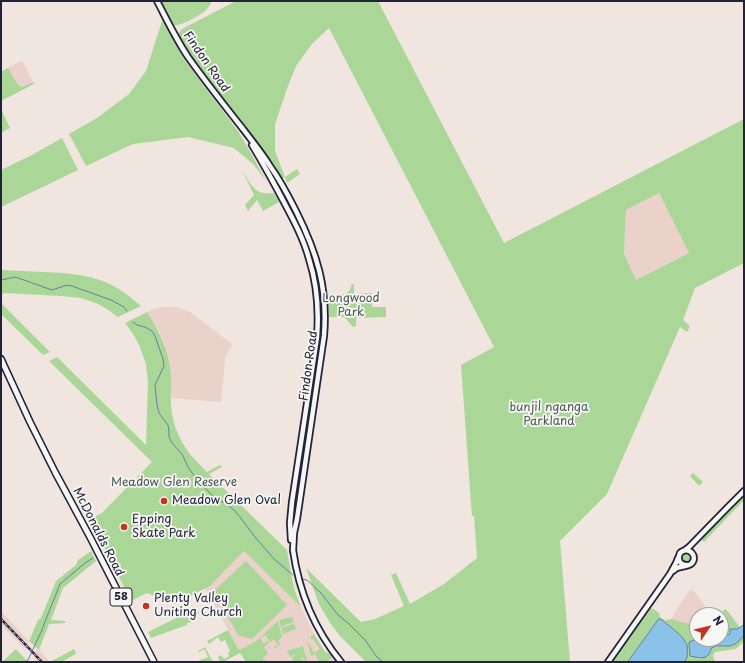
<!DOCTYPE html>
<style>
body{margin:0}
#map{position:relative;width:745px;height:663px;overflow:hidden;background:#f1e5e0;font-family:"Playpen Sans",sans-serif}
canvas{display:block}
.frame{position:absolute;inset:0;border:2px solid #22223b;pointer-events:none}
.north{position:absolute;left:689px;top:607px;width:40px;height:40px;box-sizing:border-box;background:#f6f6f2;border:1px solid #a1a1a9;border-radius:50%;rotate:55deg;font-size:11px;font-weight:700;line-height:16px;text-align:center;color:#22223b}
.north::after{content:'';display:block;margin:auto;width:14px;height:18px;background:#c8321e;clip-path:polygon(50% 0,100% 100%,50% 72%,0 100%)}
</style>
<div id="map">
<canvas width="745" height="663"></canvas>
<div class="frame"></div>
<div class="north">N</div>
</div>
<script>
const context = document.querySelector('canvas').getContext('2d');
context.lineJoin = 'round';
function paint(path, color) { context.fillStyle = color; context.fill(path, 'evenodd'); }
function strokePath(path, color, width, dash) { context.strokeStyle = color; context.lineWidth = width; context.lineCap = dash ? 'butt' : 'round'; context.setLineDash(dash || []); context.stroke(path); }
function label(font, color, halo, rows, align = 'center') {
  context.font = font + ' "Playpen Sans",sans-serif'; context.lineWidth = 3.5; context.setLineDash([]); context.textBaseline = 'middle'; context.strokeStyle = halo; context.fillStyle = color; for (const [text, x, y, turn = 0] of rows) {
    context.save(); context.translate(x, y); context.rotate((+turn || 0) * Math.PI / 180); context.textAlign = isNaN(turn) ? turn : align; if (halo) context.strokeText(text, 0, 0); context.fillText(text, 0, 0); context.restore();
  }
}
paint(new Path2D(`
 M21,61L23,62L33,82L22,87L19,86L16,79L14,80L8,68Z
 M659,193L689,253L636,280L624,255L626,210Z
 M163,307H176L190,312L232,344V346L226,355L225,359L221,402L171,398V375L168,356L162,337L155,325L147,312L154,309Z
 M244,551L301,607L317,640L325,652L330,654L336,662H246L205,588L210,586Z
 M692,589L701,600L711,615H697V624H694L680,623L671,619L682,601L689,591Z
 M1,611L29,641L26,649L23,647L1,625Z
 M37,648L39,650L50,662H38L33,657Z`), '#ead1ca');
paint(new Path2D(`
 M158,1H212C210,5 208,8 205,11C200,15 180,27 174,25C168,23 161,6 158,1Z
 M236,1H378L504,243L744,119V263L695,288L683,320L690,326L687,332L680,327L607,494L560,541L570,662H366L340,636L330,623L319,604L306,568L361,622L375,619L404,606L391,575L396,573L410,604L444,584L477,558L474,516H472L461,365L494,347L329,28L312,44L296,66L288,86L275,124V151L285,177L297,169L300,174L287,183L285,177L282,179L278,172L274,167L248,131L194,60L178,35L180,31L182,29ZM659,193L689,253L636,280L624,254L626,210Z
 M163,18L183,58L240,134L267,182L253,164L234,148L188,137L133,144L86,166L69,134L97,118L129,94L146,71Z
 M8,68L14,79H15L19,86L22,87L33,82L34,84L1,101V72Z
 M1,109L10,128L1,133Z
 M62,138L78,170L1,207V170L32,155Z
 M242,170C248,179 253,192 264,193C268,194 271,193 274,193L279,202L263,211L257,200L248,211L245,205L254,195Z
 M280,187H282L306,236H305L302,234L279,188Z
 M308,240L322,285L324,331L317,367H316L314,362L319,316L307,245V241Z
 M1,270C15,271 30,271 44,272C71,273 96,275 119,289C127,294 134,300 141,306L118,317L107,309L98,304L81,298L61,296L4,293L1,295Z
 M352,283L354,285V294L372,293V307H386V317L356,318V326L353,327L344,317H329L328,295L346,294L350,290Z
 M1,303L50,352L43,355L1,314Z
 M147,312C160,332 169,351 171,375C172,385 170,396 171,406C172,416 174,426 179,436C185,450 196,461 207,472L220,465L222,467L209,474L287,550L292,579L295,591L301,607L244,551L210,586L175,604L147,593L131,601L90,519L102,513L152,462L49,361L57,357L146,445L148,383L146,364L139,345L133,334L125,323Z
 M315,372L317,376L303,467L300,471L299,470L313,375Z
 M693,473L703,482L699,486L690,476Z
 M299,476H300L301,478L295,523L293,524L292,523L293,502Z
 M744,493V500L704,542L699,538Z
 M91,551L96,561L63,588L51,620L65,621V623L49,624L39,650L29,641L38,620L41,618L56,581L76,565L78,560Z
 M681 558a5 5 0 1 1 10 0a5 5 0 1 1-10 0Z
 M246,561L287,605L252,639L238,635L216,595L215,590Z
 M196,608L199,613L191,622L187,623V625L151,638L148,632Z
 M649,608L654,609L660,614L659,616L666,621L667,619L669,620L671,619L684,623L697,624V639H721V615H717L724,610L726,609L739,626L744,635V639L743,642L736,649L715,652L713,655L715,662H610L634,627Z
 M292,617L294,622L282,626L285,632L283,627L294,624L296,629L283,634L279,620Z
 M278,621L282,637L278,641L280,645L275,648L274,647L278,645L274,639L270,642L265,635L260,638L264,644L268,641L269,643L264,647L268,653L263,658L266,662H246L240,653L223,662H220L218,657L221,655L224,659L229,656L228,653L230,651L225,640L221,642L218,637L209,644L207,641L228,630L239,650L255,642Z
 M314,634L325,652L330,654L332,657L327,662L325,661L324,662H319L315,654L311,656L308,644H306L308,642L314,653L320,649L313,639H311L310,637Z
 M303,646L307,661L306,662L302,657L301,658L305,662H293L292,659L295,655L294,654L291,658L287,651Z
 M205,647L213,662H199L198,661L208,657L204,649L199,652L198,651Z
 M16,649L28,662H2Z
 M74,649L76,654L61,662H50Z`), '#aad797');
const water = new Path2D(`
 M659,619L662,620C670,627 683,635 687,645C688,649 687,654 687,658L684,662H628Z
 M744,625C744,627 745,632 744,634C741,641 733,647 726,646C722,646 717,645 713,647C711,648 711,650 710,652C706,661 698,657 690,656L689,642L697,639H721V631L729,635L730,634V629H737Z`);
paint(water, '#8cc1ea');
strokePath(water, '#6281a4', 1);
strokePath(new Path2D(`
 M1,280L15,277L24,280L52,290L67,285L72,286L111,300L124,307L127,311
 M133,322L137,325L145,327L152,331L155,336L163,359L164,366L155,385L157,405L159,413L168,425L169,431V437L172,443L182,454L188,467L192,473L205,488L216,499L225,503L233,509L240,517L255,537L274,559L293,575
 M302,579L307,580L321,593L338,615L348,623L365,640L377,657L383,662
 M25,662L28,660L41,632L60,584L85,563L93,558`), '#6281a4', 1);
const secondary = new Path2D(`
 M157,1C167,20 176,39 188,57C205,81 224,105 243,129C252,141 262,153 270,166C280,180 288,195 296,211C317,253 328,288 324,336L297,519L294,533L293,551
 M252,145C264,165 275,185 286,206C295,223 304,240 309,259C317,284 319,311 317,337L292,502L290,523L291,540
 M293,550C299,592 314,629 341,662
 M685,550L689,547L728,507L744,491
 M673,571C675,569 678,567 681,567C685,566 688,566 691,564C699,557 689,545 680,553C677,560 680,565 687,565
 M608,662L670,574L676,563L678,558`);
const primary = new Path2D(`
 M1,359L30,422L55,472L90,537L154,662`);
strokePath(secondary, '#22223b', 8);
strokePath(primary, '#22223b', 8);
strokePath(secondary, '#f6f6f2', 4.5);
strokePath(primary, '#f6f6f2', 5);
const rail = new Path2D(`
 M1,619L42,662`);
strokePath(rail, '#22223b', 2.5);
strokePath(rail, '#f6f6f2', 1, [3]);
for (const [x, y, r, color] of [
 [164,501,4,"#c8321e"],
 [124,527,4,"#c8321e"],
 [146,606,4,"#c8321e"]
]) { const dot = new Path2D(); dot.arc(x, y, r, 0, 2 * Math.PI); context.fillStyle = color; context.fill(dot); strokePath(dot, '#f6f6f2', 1.5); }
for (const [x, y, w] of [
 [121,597,22]
]) { const box = new Path2D(); box.roundRect(x - w / 2, y - 9, w, 18, 3); context.fillStyle = '#f6f6f2'; context.fill(box); strokePath(box, '#22223b', 1); }
label('bold 11px', '#22223b', null, [
 ["58",121,597]
]);
label('12px', '#22223b', '#f6f6f2', [
 ["Findon Road",206,62,55],
 ["Findon Road",309,366,-82],
 ["McDonalds Road",98,532,63]
]);
label('12px', '#4b5857', '#f6f6f2', [
 ["Longwood",351,299],
 ["Park",351,313],
 ["bunjil nganga",549,408],
 ["Parkland",549,422],
 ["Meadow Glen Reserve",174,483]
]);
label('12px', '#22223b', '#f6f6f2', [
 ["Meadow Glen Oval",172,501],
 ["Epping",132,520],
 ["Skate Park",132,534],
 ["Plenty Valley",154,599],
 ["Uniting Church",154,613]
], 'left');
</script>
